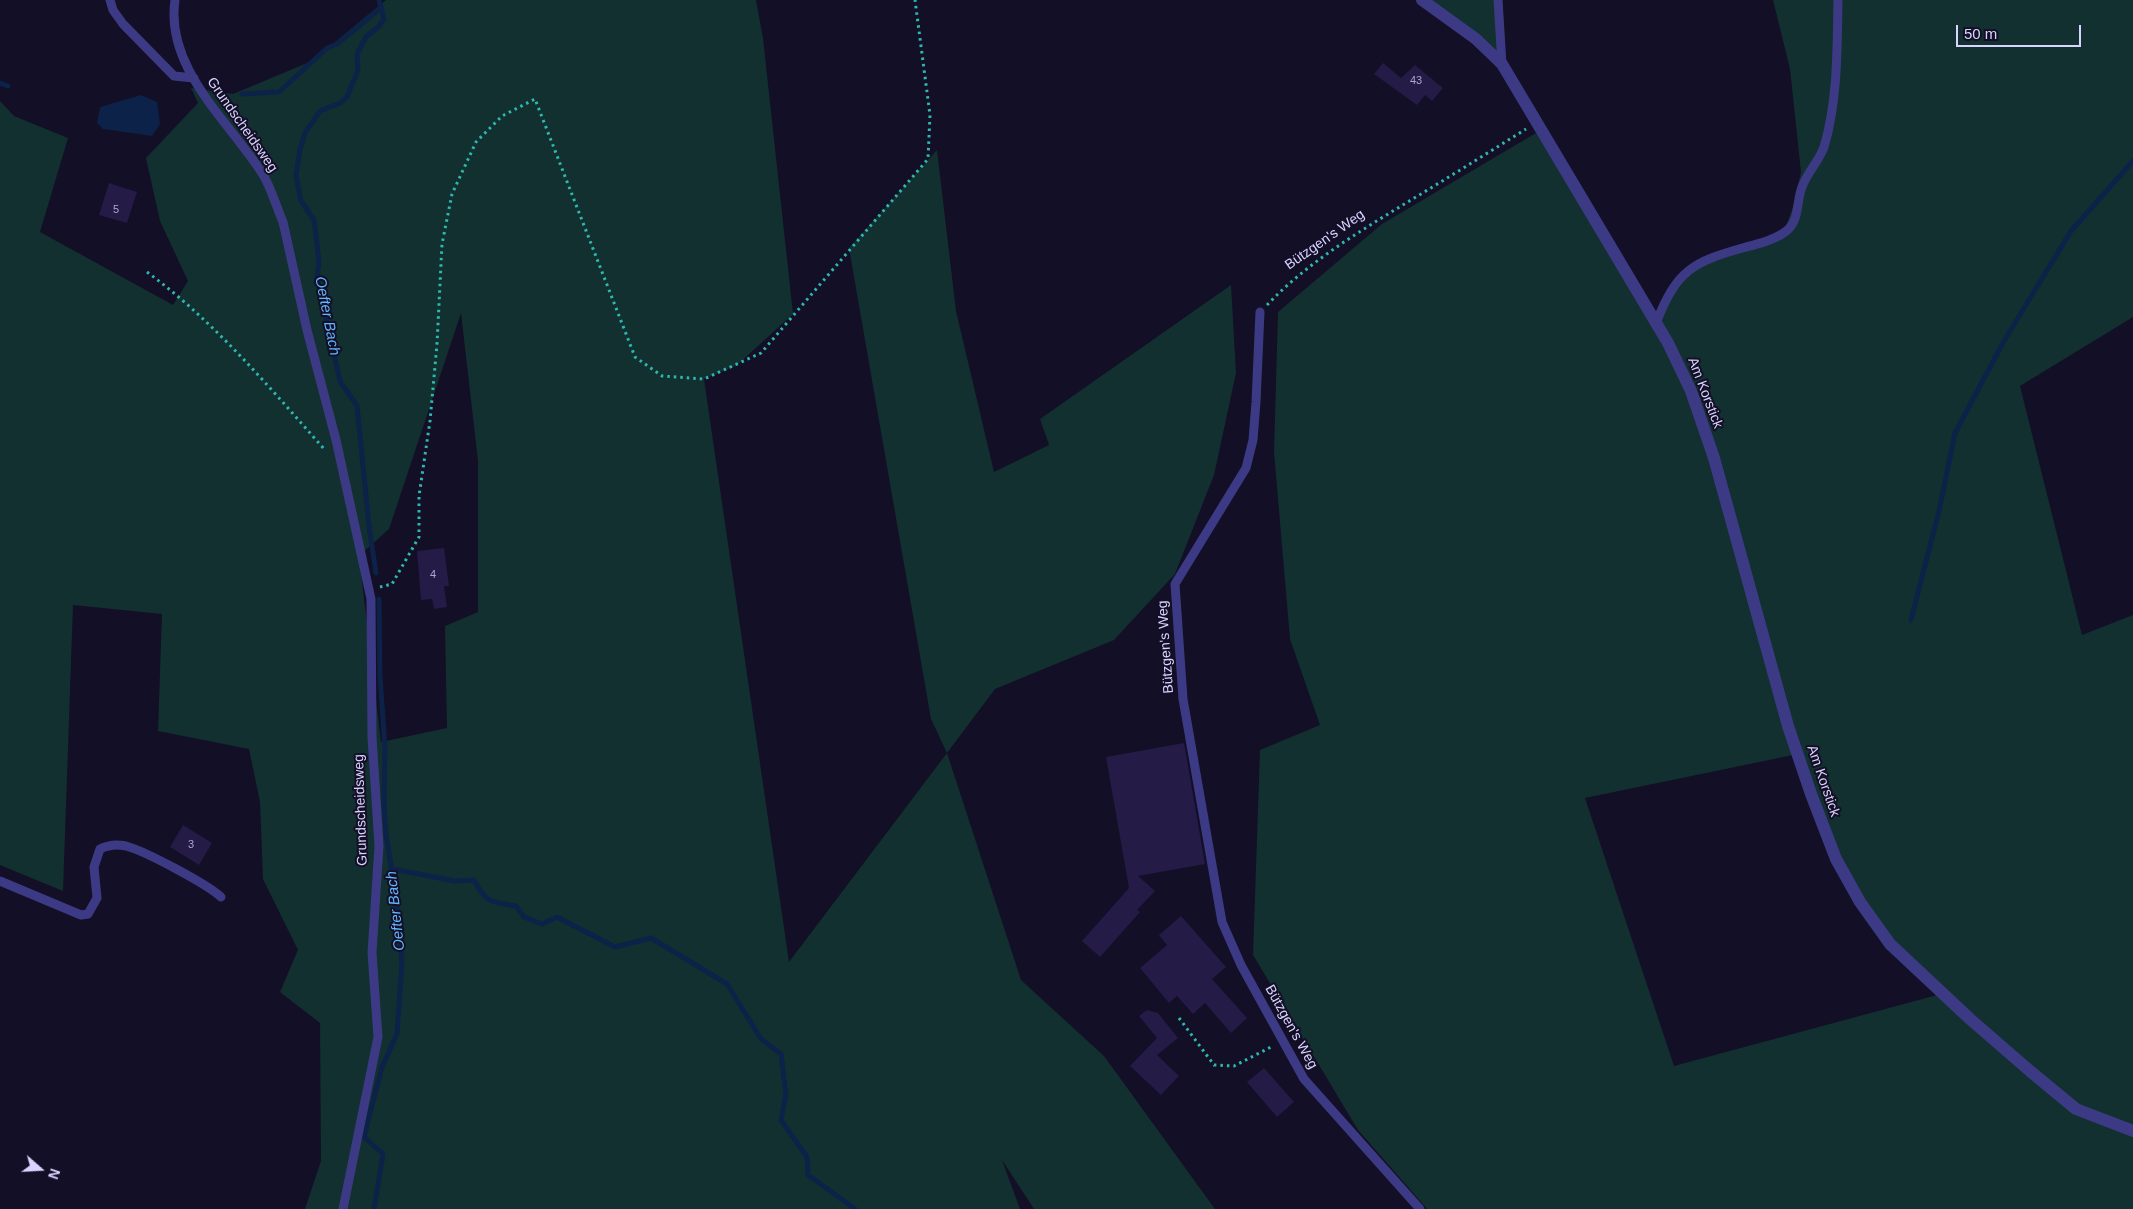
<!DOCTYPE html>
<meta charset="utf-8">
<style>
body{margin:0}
#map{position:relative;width:2133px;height:1209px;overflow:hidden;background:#130f26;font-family:Arial,sans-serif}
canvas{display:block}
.north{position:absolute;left:15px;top:1144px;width:50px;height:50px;-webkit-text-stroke:4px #130f26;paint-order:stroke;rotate:109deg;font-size:14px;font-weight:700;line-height:20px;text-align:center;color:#d9d4ff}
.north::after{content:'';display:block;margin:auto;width:18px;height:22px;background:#d9d4ff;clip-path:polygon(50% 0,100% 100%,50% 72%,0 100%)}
.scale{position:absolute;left:1956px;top:25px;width:125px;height:22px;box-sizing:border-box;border:2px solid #d9d4ff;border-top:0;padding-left:6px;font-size:15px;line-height:18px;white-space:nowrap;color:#d9d4ff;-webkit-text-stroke:4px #130f26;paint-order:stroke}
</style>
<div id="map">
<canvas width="2133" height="1209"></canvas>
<div class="north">N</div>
<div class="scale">50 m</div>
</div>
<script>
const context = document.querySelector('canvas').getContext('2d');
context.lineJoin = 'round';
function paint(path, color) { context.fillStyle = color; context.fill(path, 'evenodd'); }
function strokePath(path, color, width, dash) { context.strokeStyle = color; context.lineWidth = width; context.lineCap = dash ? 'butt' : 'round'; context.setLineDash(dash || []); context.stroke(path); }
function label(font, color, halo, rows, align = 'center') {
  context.font = font + ' Arial,sans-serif'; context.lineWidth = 4; context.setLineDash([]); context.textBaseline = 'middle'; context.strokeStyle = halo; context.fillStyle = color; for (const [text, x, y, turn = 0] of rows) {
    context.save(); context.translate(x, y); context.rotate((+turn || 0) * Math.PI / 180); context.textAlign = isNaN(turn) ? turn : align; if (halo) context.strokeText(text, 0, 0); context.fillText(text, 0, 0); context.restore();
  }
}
paint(new Path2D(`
 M386,0H756L763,38L793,314L736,366L704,379L789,962L947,753L931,719L849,248L937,150L956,311L994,472L1049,445L1040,419L1231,285L1236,373L1214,475L1175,574L1114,640L995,689L947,753L1021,980L1104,1056L1215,1209H1034L1002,1160L1020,1209H305L321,1161L320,1023L280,992L298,950L263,879L260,802L249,749L158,731L162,614L73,605L63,891L0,865V101L14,116L68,138L40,232L173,305L188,281L160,221L146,158L198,103L191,88L233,94L312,61ZM461,313L478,461V612L445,626L447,728L381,742L359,556L389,529Z
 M1424,0H1497L1502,63Z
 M1773,0H2133V317L2020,386L2082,635L2133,615V1130L2076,1107L1891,943L1860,902L1798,754L1585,798L1674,1066L1941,994L2075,1110L2133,1133V1209H1427L1358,1130L1253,955L1260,750L1320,725L1290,639L1274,452L1278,312L1382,224L1536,133L1656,323L1668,296L1698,264L1761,244L1786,226L1794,204L1801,172L1790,69Z`), '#12302f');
paint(new Path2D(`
 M141,95L157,102L160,124L152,136L103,129L97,123L100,107Z`), '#0c2248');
strokePath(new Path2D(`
 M0,83L8,86
 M242,94L279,92L327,48L337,44L381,8
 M376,573L369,526L357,406L340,381L317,277L319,261L314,220L301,201L296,176L300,149L305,133L320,111L340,103L347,97L358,70L357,54L366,37L379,26L384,19L379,0
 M1911,620L1939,511L1955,433L2004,341L2071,231L2133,161
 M393,869L455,881L474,880C487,904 490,901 516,906L524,917L542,924L557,917L615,947L651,938L727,984L761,1039L781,1054L786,1095L781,1120L807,1157L808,1175L855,1209
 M374,1209L383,1154L364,1137L382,1067L397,1034L402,963L398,912L386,834L384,803L385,748L380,676L379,599`), '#0c2248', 5);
paint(new Path2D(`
 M1383,63L1401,78L1415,65L1443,88L1432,101L1425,95L1417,105L1374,74Z
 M109,183L137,192L127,223L99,215Z
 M444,548L449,586H444L447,607L434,609L432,599L421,600L417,551Z
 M1184,743L1205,864L1138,876L1155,891L1137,910L1140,912L1100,957L1082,941L1129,888L1106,757Z
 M183,825L212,843L199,865L170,847Z
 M1181,916L1226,967L1212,979L1247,1018L1231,1033L1205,1003L1193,1014L1177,996L1169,1003L1140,968L1167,945L1159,935Z
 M1147,1010L1158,1013L1178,1038L1157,1055L1179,1076L1161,1095L1130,1066L1157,1038L1139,1016Z
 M1264,1068L1294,1102L1277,1117L1247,1082Z`), '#241b47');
strokePath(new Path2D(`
 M147,272C215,322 269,387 325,450
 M1267,305C1307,263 1357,233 1406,203C1446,179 1486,154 1526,129
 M380,587L392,584L419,537V496L430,421L437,344L442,244L452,194L476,142L502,116L535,99L635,357L662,376L704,379L761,353L928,159L930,115L915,0
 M1179,1018L1214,1065L1234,1066L1273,1046`), '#2fb8b0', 3, [2.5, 4]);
strokePath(new Path2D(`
 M110,0L113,10L123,24L174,76L194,78
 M175,0C165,68 228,120 262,173C271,187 276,206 283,222L307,330L336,440L371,599L372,737L379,846L372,953L378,1037L343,1209
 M1498,0L1502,64
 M1260,312L1256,402L1253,440L1246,468L1175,584L1183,699L1222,922L1241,965L1304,1079L1420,1209
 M1656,323C1677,270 1692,262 1746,247C1759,244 1774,240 1785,232C1800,222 1796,202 1802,187C1807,173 1819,161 1824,147C1838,100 1837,49 1838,0
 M0,881L81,915L88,914L97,898L94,867L100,849C108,845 117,844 126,846C145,851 207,884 221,897`), '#3d3a85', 9);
strokePath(new Path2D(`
 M1422,0L1476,39L1502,64L1668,343L1691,391L1714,458L1788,726L1811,794L1836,859L1860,902L1890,944L1970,1019L2030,1071L2076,1109L2133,1131`), '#3d3a85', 12);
label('11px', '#aca6d1', null, [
 ["43",1416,81],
 ["5",116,210],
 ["4",433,575],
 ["3",191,845]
]);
label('14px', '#d9d4ff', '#130f26', [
 ["Grundscheidsweg",242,125,55],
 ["Bützgen's Weg",1325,240,-35],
 ["Am Korstick",1705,393,69],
 ["Bützgen's Weg",1166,647,-94],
 ["Am Korstick",1823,781,71],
 ["Grundscheidsweg",361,810,-92],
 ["Bützgen's Weg",1291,1027,61]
]);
label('italic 15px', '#62b6ff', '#130f26', [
 ["Oefter Bach",327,316,79],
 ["Oefter Bach",396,911,-96]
]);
</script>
